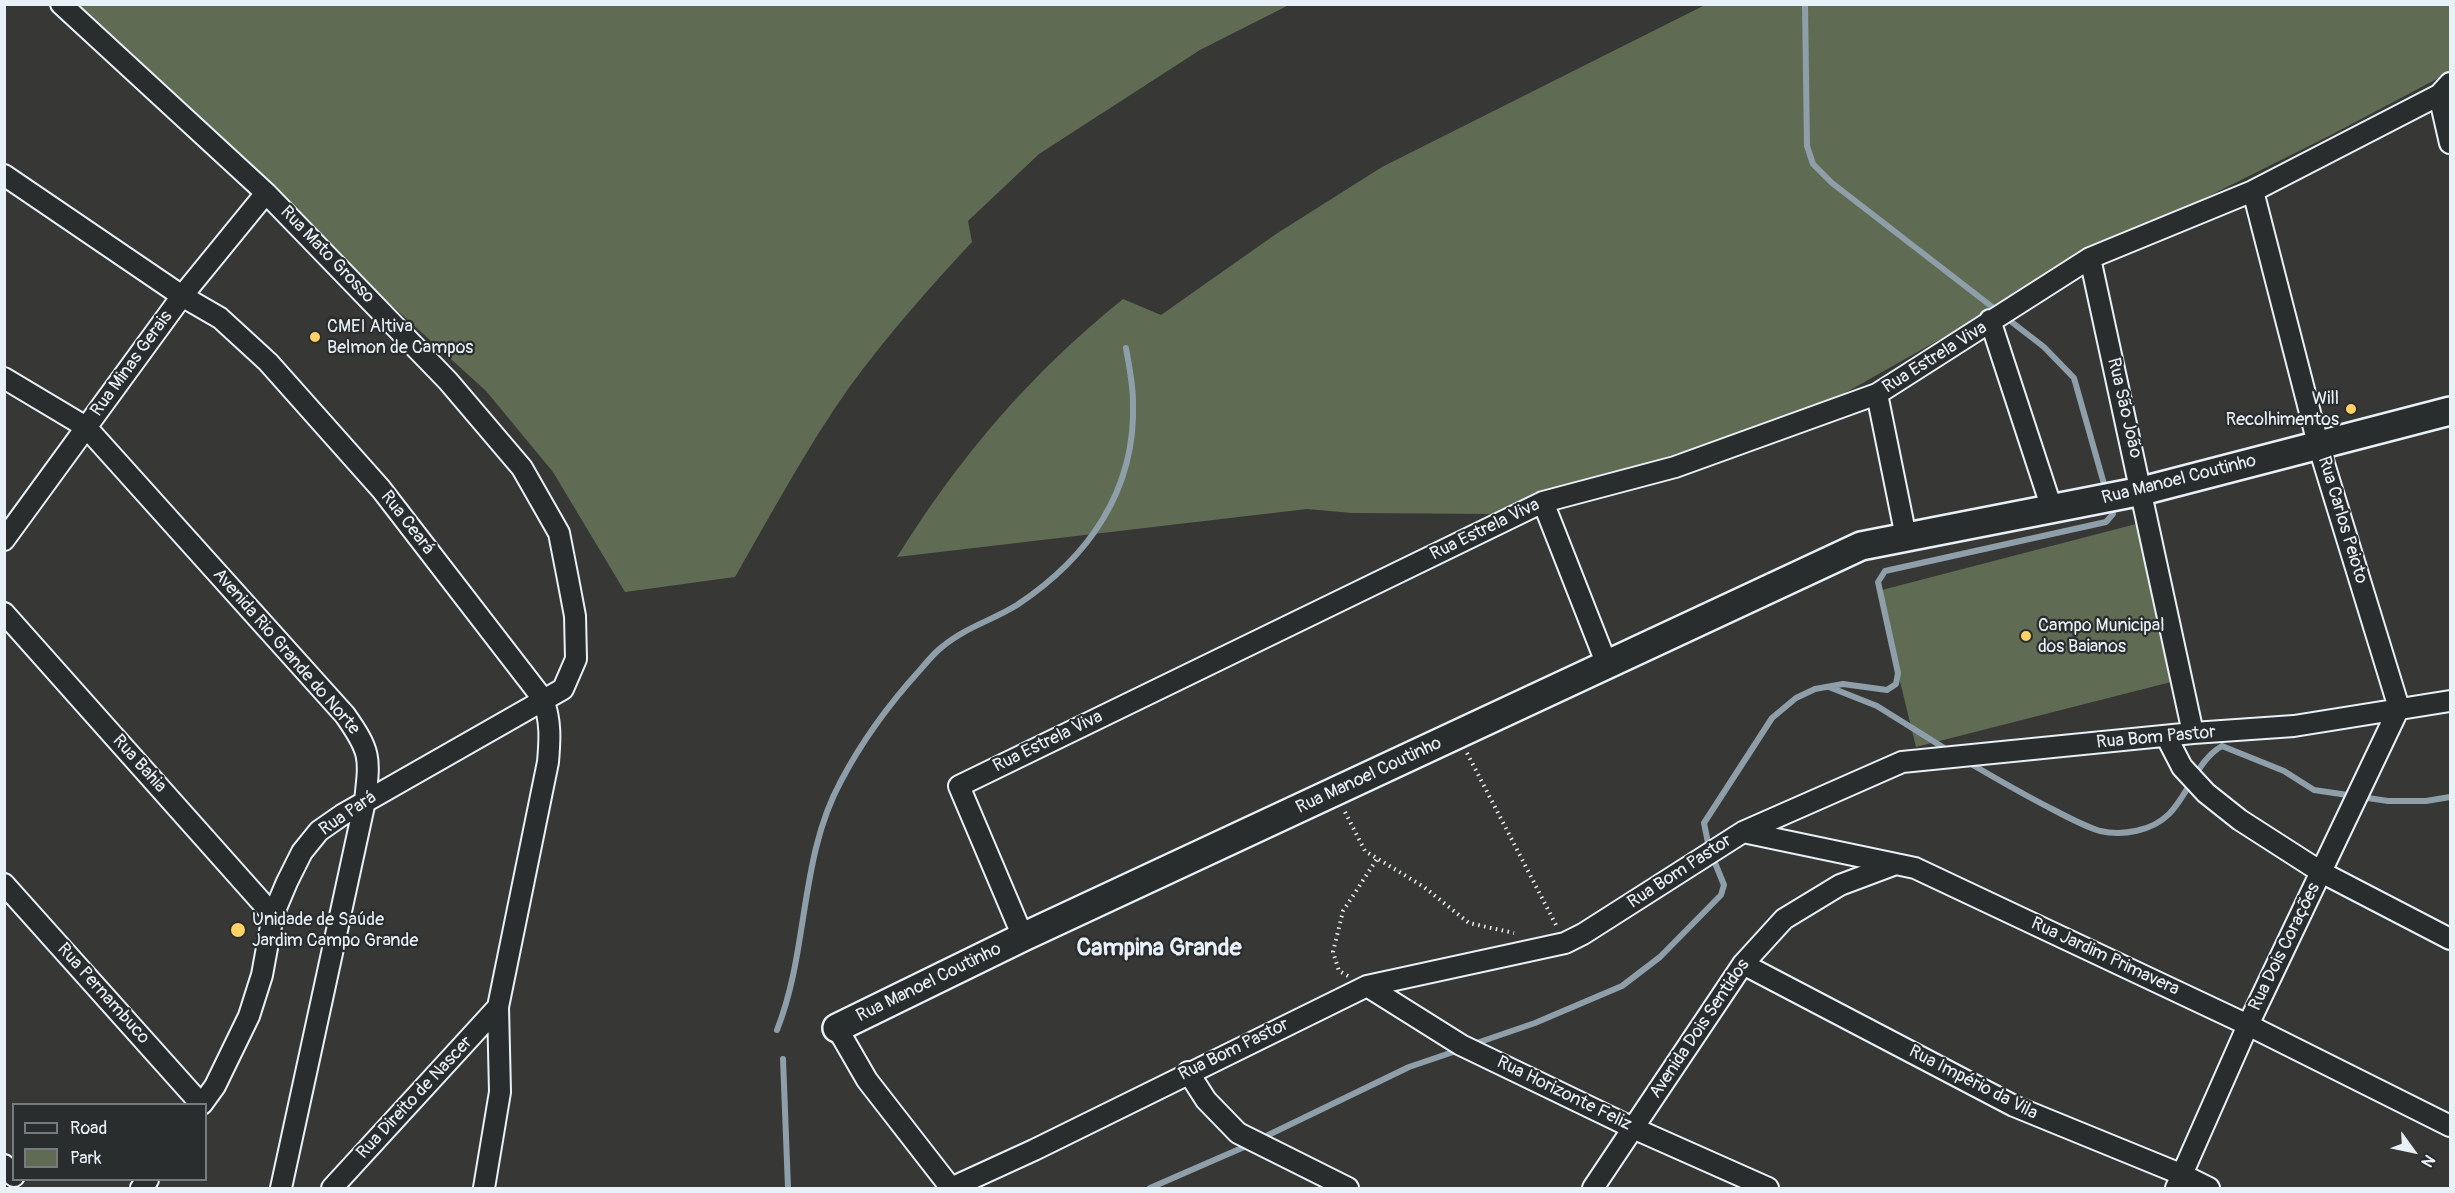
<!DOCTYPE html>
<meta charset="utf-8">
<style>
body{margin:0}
#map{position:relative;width:2455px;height:1193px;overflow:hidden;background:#373735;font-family:Pangolin,sans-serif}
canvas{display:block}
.frame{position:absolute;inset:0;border:6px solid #e8f1f8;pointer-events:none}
.legend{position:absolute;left:12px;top:1103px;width:195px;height:78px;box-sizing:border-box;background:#2a2d2e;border:2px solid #767b7f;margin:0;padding:8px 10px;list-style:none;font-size:18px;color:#e8f1f8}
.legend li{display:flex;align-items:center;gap:12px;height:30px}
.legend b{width:30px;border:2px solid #767b7f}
.north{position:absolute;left:2383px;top:1121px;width:60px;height:60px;-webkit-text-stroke:4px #2a2d2e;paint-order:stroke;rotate:123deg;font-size:16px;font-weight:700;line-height:24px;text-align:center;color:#e8f1f8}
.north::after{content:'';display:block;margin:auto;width:21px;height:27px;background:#e8f1f8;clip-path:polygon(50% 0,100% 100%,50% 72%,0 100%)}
</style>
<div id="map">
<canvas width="2455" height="1193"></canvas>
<div class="frame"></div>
<ul class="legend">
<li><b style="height:8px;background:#2a2d2e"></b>Road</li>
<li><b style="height:16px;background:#5f6b52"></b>Park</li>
</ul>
<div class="north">N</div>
</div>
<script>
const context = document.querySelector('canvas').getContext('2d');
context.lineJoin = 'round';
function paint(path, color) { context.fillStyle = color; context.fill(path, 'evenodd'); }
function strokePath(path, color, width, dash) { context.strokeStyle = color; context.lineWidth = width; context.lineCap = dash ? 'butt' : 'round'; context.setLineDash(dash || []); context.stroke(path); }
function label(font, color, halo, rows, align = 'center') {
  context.font = font + ' Pangolin,sans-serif'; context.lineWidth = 4.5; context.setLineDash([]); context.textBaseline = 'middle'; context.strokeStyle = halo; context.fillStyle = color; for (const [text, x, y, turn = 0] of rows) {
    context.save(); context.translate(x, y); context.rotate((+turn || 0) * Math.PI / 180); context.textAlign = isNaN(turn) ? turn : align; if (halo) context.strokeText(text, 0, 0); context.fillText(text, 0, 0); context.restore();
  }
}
paint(new Path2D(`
 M61,5H1289L1200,50L1039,154L968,221L972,242C928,289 886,337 848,389C806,449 771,514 735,577L625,592L553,472L486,391Z
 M1705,5H2450V72L2329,136L2073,264L1822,406L1494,514L1352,513L1307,509L897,557C961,455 1029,375 1123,299L1161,315L1276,234L1382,167Z
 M2136,524L2175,681L1916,747L1878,591Z`), '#5f6b52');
strokePath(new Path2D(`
 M1805,4L1807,146L1813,164L1832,183L2044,347L2074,378L2106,491
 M1829,687L1877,706L1949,751
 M1966,761C1995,778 2024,795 2054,810C2069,818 2084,826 2100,831C2123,836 2152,831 2169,814C2189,794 2197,760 2222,746L2284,771L2314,790L2388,801H2426L2450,797
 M777,1030C809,949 799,858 841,781C862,741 890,703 920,670C927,662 934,653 942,647C964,628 993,620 1017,605C1088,558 1136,491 1133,402C1133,384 1129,366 1126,348
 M1471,1045L1535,1023L1622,986L1660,957L1721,895L1724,885L1709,848L1704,823L1772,718L1796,698L1815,689L1843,684L1887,690L1896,684L1898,673L1878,582L1885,571L2106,522L2113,514L2110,503
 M783,1059L788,1188
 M1260,1139L1409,1067L1459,1050
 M1150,1188L1251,1144`), '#8e9faa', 6);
const street = new Path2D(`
 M61,4L266,193L448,381L522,468L559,533L568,579L575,616L576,659L563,689L342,815L319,831L302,852L287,882L273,915L262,975L249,1016L215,1086L202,1104
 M2439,95L2450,143
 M4,175L182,296L220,318L268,362L381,489L543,699C551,721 550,739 548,762L498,1007L500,1092L484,1188
 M2253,191L2318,444L2399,708
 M2090,258L2193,733
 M1990,320L2052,509
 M4,378L86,427L345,715C371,752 370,757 365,801L281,1188
 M1877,394L1906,537
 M1543,502L1607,665
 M4,540L182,296L266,193
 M4,613L273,915
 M2166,736L2182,767L2206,793L2240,820L2321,872L2450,939
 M1743,832L1915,868L2248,1025L2450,1126
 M4,884L201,1104
 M1023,937L959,786L1543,502L1675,467L1877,394L2090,258L2253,191L2439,95L2450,83
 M1743,964L2014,1106L2183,1175L2209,1188
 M1367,986L1461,1045L1633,1128L1768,1188
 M837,1028L867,1080L951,1188
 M1188,1072L1206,1100L1238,1133L1348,1188
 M4,1165L14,1176
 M141,1188L148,1180
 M332,1188L498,1007
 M951,1188L1034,1150L1367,986L1565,943L1583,934L1743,832L1902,762L2193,733L2294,726L2450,701
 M1593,1188L1743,964L1784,919L1840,885L1896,864
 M2176,1188L2248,1025L2399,708`);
const secondary = new Path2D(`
 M837,1028L1023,937L1861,546L2142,491L2450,411`);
strokePath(street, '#e8f1f8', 24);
strokePath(secondary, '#e8f1f8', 32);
strokePath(new Path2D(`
 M1467,753L1556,925
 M1345,812L1365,851L1424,887L1469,923L1514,933
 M1348,976L1339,971L1333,952L1343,911L1377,859`), '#e8f1f8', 4, [1.5, 4.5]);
strokePath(street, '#2a2d2e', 20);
strokePath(secondary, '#2a2d2e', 27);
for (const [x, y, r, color] of [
 [315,337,6,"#ffd166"],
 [2351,409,6,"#ffd166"],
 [2026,636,6,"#ffd166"],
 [238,930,8,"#ffd166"]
]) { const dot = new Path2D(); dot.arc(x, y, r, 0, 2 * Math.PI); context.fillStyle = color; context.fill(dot); strokePath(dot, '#2a2d2e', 2); }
label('18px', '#e8f1f8', '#2a2d2e', [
 ["Rua Mato Grosso",327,255,46],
 ["Rua Estrela Viva",1935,358,-32],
 ["Rua Minas Gerais",132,364,-54],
 ["Rua São João",2124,408,77],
 ["Rua Manoel Coutinho",2179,480,-14],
 ["Rua Carlos Peioto",2342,520,73],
 ["Rua Ceará",407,523,52],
 ["Rua Estrela Viva",1485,530,-26],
 ["Avenida Rio Grande do Norte",286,652,49],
 ["Rua Bom Pastor",2156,738,-5],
 ["Rua Estrela Viva",1048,742,-26],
 ["Rua Bahia",139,764,48],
 ["Rua Manoel Coutinho",1369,776,-25],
 ["Rua Pará",348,814,-34],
 ["Rua Bom Pastor",1680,872,-33],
 ["Rua Dois Corações",2285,947,-64],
 ["Rua Jardim Primavera",2105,957,25],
 ["Rua Manoel Coutinho",929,983,-26],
 ["Rua Pernambuco",103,994,48],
 ["Avenida Dois Sentidos",1700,1029,-56],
 ["Rua Bom Pastor",1234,1050,-26],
 ["Rua Império da Vila",1973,1083,27],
 ["Rua Horizonte Feliz",1564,1094,26],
 ["Rua Direito de Nascer",415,1098,-47]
]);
label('18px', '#e8f1f8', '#2a2d2e', [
 ["CMEI Altiva",327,327],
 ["Belmon de Campos",327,348],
 ["Will",2339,399,"right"],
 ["Recolhimentos",2339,420,"right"],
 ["Campo Municipal",2038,626],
 ["dos Baianos",2038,647],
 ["Unidade de Saúde",252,920],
 ["Jardim Campo Grande",252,941]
], 'left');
label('bold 24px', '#e8f1f8', '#2a2d2e', [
 ["Campina Grande",1159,949]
]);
</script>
